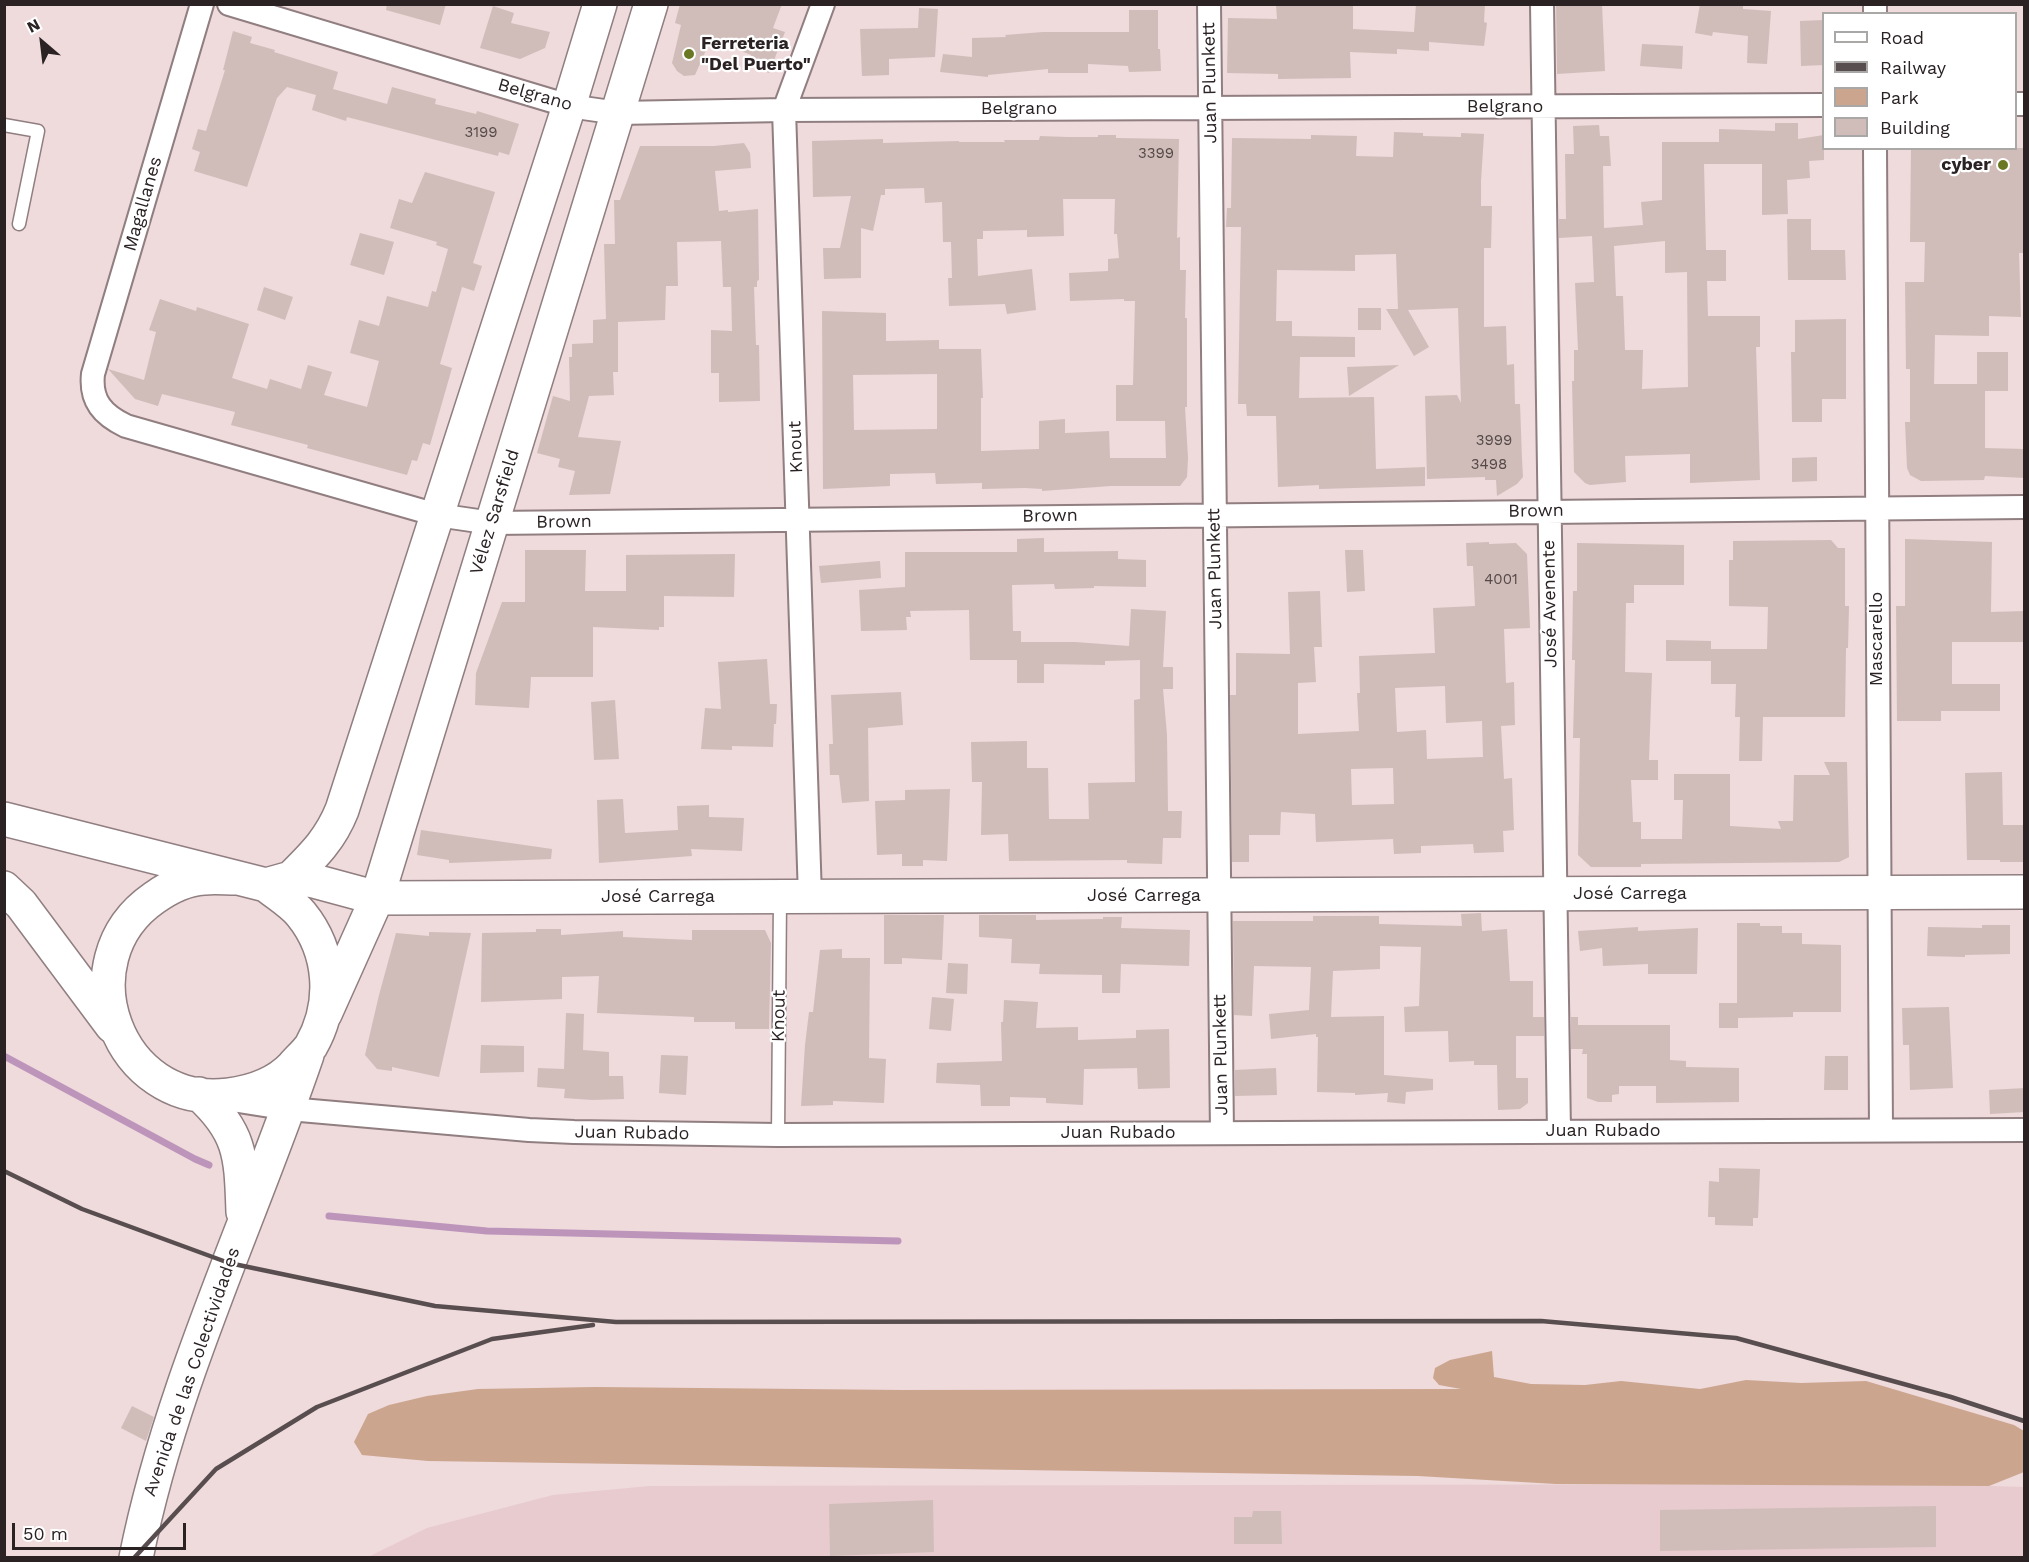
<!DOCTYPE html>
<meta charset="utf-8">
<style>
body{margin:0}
#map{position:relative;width:2029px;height:1562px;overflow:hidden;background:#efdadc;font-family:"Work Sans",sans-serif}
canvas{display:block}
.frame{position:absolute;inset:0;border:6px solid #2a2223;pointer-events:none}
.legend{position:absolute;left:1822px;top:12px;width:195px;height:138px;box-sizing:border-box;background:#fff;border:2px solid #aaa7a7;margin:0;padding:8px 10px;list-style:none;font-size:18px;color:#2a2223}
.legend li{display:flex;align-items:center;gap:12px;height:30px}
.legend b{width:30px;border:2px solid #aaa7a7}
.north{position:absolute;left:12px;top:12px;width:60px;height:60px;-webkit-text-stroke:4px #fff;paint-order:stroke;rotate:332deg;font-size:16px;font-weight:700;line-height:24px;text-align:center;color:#2a2223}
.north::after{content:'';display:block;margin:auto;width:21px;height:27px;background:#2a2223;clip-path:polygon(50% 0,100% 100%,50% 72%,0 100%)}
.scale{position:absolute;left:12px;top:1523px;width:174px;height:27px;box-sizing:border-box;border:3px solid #2a2223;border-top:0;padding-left:8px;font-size:18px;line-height:21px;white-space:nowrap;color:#2a2223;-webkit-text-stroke:4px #fff;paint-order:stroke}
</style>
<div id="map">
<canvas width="2029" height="1562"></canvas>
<div class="frame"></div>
<ul class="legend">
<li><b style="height:8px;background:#fff"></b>Road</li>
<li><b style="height:8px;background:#594e4f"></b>Railway</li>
<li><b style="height:16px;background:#cba58e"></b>Park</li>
<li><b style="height:16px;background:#d0bdb9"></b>Building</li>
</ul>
<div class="north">N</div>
<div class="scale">50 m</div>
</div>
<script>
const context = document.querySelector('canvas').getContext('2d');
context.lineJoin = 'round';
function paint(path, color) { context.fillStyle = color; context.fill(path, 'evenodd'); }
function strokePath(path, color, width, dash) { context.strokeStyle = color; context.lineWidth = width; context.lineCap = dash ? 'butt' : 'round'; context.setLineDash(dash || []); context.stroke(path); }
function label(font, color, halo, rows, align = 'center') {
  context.font = font + ' "Work Sans",sans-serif'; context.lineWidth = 4.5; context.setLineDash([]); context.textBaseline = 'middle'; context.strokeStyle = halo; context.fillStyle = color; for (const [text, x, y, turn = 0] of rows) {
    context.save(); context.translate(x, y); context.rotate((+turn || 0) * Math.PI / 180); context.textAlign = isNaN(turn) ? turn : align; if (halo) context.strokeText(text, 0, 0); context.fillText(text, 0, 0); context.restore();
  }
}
paint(new Path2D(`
 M1920,1484L2024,1487V1558H366L427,1528L553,1495L650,1486Z`), '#e7cbce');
paint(new Path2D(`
 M1492,1351L1494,1377L1531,1384L1585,1385L1621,1381L1700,1389L1746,1380L1801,1383L1866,1381L2014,1425L2024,1431V1472L1989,1486L1556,1484L1418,1476L428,1461L362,1455L354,1442L368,1414L389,1405L427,1396L478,1389L596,1387L903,1390L1461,1389L1439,1385L1433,1378L1435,1368L1450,1360Z`), '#cba58e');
strokePath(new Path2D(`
 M4,1056L195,1159L209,1165
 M329,1216L487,1231L898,1241`), '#bd95bb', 7);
paint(new Path2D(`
 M387,4H446L440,25L386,10Z
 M680,4H782L773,28L785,32L769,73L748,65L751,55L711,39L695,75L684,76L677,71L672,63L681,25L675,23Z
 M1353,4V29L1414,32L1416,4H1485L1484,22L1487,23L1484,46L1429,42V51L1397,49V54L1350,52L1351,78L1278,79V74L1227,73L1228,18L1277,19L1276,5Z
 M1556,4H1602L1605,71L1557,74Z
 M1700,4H1743V9L1771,11L1767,64L1747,63L1748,36L1713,32L1712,36L1695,33Z
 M493,6L514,13L511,23L550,32L545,48L520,59L480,48Z
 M919,8L938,9L935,57L889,59V75L862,76L860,29L918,28Z
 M1129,10H1158V49H1160L1161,71L1129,72L1128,66L1088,64V73H1048V69L988,75V77L940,72L943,54L972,57V38L1006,37L1005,35L1043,32H1129Z
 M1824,20V65L1801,66L1800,21Z
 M233,31L252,37L250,43L275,50L274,52L338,72L333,89L387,104L392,87L436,99L435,104L476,114L477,111L519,124L509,155L499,152L498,156L347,117L346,121L312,110L316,95L287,87L277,98L247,187L194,171L200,152L192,149L198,129L206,131L225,70H223Z
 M1642,44L1683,46L1682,69L1640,66Z
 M1775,123H1798V139L1824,135V160L1809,161L1810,178L1787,180L1788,214L1762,215V164H1704L1706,250H1726V281H1707L1708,316H1760V347H1756L1760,480L1690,483V454L1625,456L1626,482L1590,485L1585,483L1574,472L1572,381H1574V350H1578L1575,283L1594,282L1592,236L1559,238V219H1566L1565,154H1574L1573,126L1599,125L1600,136H1609L1611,166H1603L1604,228L1643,225L1641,202L1662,200V142H1719V129L1775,131ZM1665,241V273L1687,272L1688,387L1642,389L1643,350H1625L1623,296H1616L1614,246Z
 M1394,132L1423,133V136L1461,137V133L1484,134L1481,181V206H1492L1491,248H1484V327L1506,326L1507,365L1514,364L1515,404H1520L1522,459L1523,477L1517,484L1497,496L1496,480H1485V477L1427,479L1425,396L1457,395L1461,403L1458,308L1408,310L1429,347L1414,356L1386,309H1398L1396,254L1355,255V271L1277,270L1276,321H1292V336L1355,337V357H1300L1299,398L1374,397L1376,469L1425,467V486L1319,489V485L1278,487L1276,416H1247L1246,404H1238L1241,227H1226L1227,208H1231L1232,138L1311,139V135L1357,136L1356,156L1393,157Z
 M1098,135H1116V138L1179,139L1177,238L1180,237V270H1186L1185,318H1187V407H1185L1188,458L1187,477L1180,486H1111L1042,491V489L1025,488L982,489V483L936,484L935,473L890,474V486L823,489L822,311L886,313V341L939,340V349H981L983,398H981V451L1039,449V421L1065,419V433L1109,431L1110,458H1166L1165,421H1116V385H1133L1135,301H1124V299L1070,301L1069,273L1108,271V259L1119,258L1117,234H1114L1115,199H1063L1064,236L1027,237V230L983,231V239H977L978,276L1032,269L1036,310L1007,314L1005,304L949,306L948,278H952L951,242H943L942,202L925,203L924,188L885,189V195H881L873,231L861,228V278L824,279L823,248H840L851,196L813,197L812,141L883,139V143L959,141V142H1005L1004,140H1039L1040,136L1067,137H1098ZM937,374V429L854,430L853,375Z
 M744,143L750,153L751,168L715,171L719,211L728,210V212L758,209L759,280L757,281V287H754L756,345H759L760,401L719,402V373H711V330L732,331L731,287H723L721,241L677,242L678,286H666L665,320L618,322V372H613L614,395L589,396L578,437L621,441L610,494L569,495L575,471L558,467L560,459L537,453L553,396L570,401L569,357H572V344L593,343V320L606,319L604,244H615L614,200H620L640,146H714Z
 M1911,148H2025V253H2019L2021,317L1989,316V336L1935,335L1934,384H1977V352H2008V391H1985V448L2025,449V478L1985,476L1984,480L1921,481L1910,475L1907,468L1905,422H1910V369H1906L1905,282H1924L1925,242H1910Z
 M425,172L495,192L473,263L482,266L474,291L462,287L440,364L452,368L430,445L423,443L417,461L412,460L407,475L307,448L308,445L231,425L235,412L162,394L158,406L135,399L108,369L144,380L156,332L149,330L160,299L196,311L197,307L249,324L232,378L267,389L270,379L301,389L308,365L332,372L324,395L367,407L379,361L350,353L359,320L379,326L387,296L428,307L432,291L436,292L448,249L436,245L437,242L390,228L399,199L412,203Z
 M1787,219H1811V250H1845L1846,280H1788Z
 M360,233L394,242L384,275L350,265Z
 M264,287L293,297L285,320L257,310Z
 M1358,308H1381V330H1358Z
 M1846,319V399H1822V422H1792L1791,352H1795V320Z
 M1399,365L1349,396L1347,367Z
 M1817,457V481L1792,482V458Z
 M1044,538V552L1118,551V559L1146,560V587L1094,586V588L1055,589L1054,584L1012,585L1013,631H1021V642H1075L1129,646L1131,609L1166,611L1163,667H1173V689H1163L1167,735L1168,811H1182L1181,838H1163L1162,864L1127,863V860L1009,861L1008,834L981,835L982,782H972L971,742L1027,741V768H1048L1049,819H1089L1088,783L1135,782L1134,700L1140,699V660L1105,661V665L1044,664V683H1017V660H970L969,610L910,611L911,617H906L907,630L861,631L859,590L905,587V552H1017V539Z
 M1905,539L1992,542L1991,612L2025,611V642H1952V684H2000V711H1941V721H1897L1896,606H1905Z
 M1831,540L1838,548H1845V606H1849L1848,648H1846L1845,717H1763L1762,761H1739L1740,717H1735L1736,684H1711V649H1767L1768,607L1729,606V560H1733V541Z
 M1489,542V544L1516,543L1527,554L1530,628L1504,629L1506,683L1514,682L1515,725L1501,726L1504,779L1512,778L1514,830L1503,831L1504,852L1474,853L1473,844L1421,846V853L1394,854L1393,839L1316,842L1315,814L1281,812L1280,835H1249V862H1232L1230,695H1236V653L1290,654L1288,592L1320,591L1322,647H1314L1316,682L1298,683V734L1359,731L1357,693H1360L1359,656L1435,653L1433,608L1475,606L1473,566H1467L1466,543ZM1445,686L1446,723L1482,721L1483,757L1427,759L1426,730L1397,732L1395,688ZM1393,768L1394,804L1352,805L1351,769Z
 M1577,543L1684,545V585H1634V603H1626L1625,672L1652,673L1649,760H1658V780H1631L1633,822H1641V839H1682L1683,800H1674V774H1730V826L1781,829L1778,821H1793L1794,775H1830L1824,762H1847L1849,857L1839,862L1641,864V867H1591L1578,855L1580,738H1573L1575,660H1572L1573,591H1577Z
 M525,550H586L585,591H626V555L735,554L734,597L664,596V627H659V630L593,627V677H531L529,708L475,705L476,673L502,602H525Z
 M1345,550H1363L1365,591L1347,592Z
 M880,561L881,578L821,583L819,566Z
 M1666,640L1711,641V661H1666Z
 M767,659L770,704H777L776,724H774L773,747L732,746V750L701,749L705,708L721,709L718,662Z
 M901,692L903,725L868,728L869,801L842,803L839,775H830L829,744H833L831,695Z
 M615,700L619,759L594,760L591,702Z
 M2002,772L2003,825H2025V862H2000V860H1967L1965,773Z
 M950,789L947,861L923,860V866H902V854L877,855L875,801L905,800V790Z
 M623,799L625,833L678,830L677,806L709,805V817L744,818L742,851L691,849L692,856L599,863L597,800Z
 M421,830L552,849L551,859L449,863V860L417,855Z
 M1481,913L1482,931L1507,929L1510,981H1533V1017H1544V1036H1516V1078H1528V1103L1520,1109L1498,1110L1497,1065H1474V1061L1449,1062L1448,1031L1405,1032L1404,1007L1419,1006L1421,947L1380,946V969L1333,971L1331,1017L1384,1016V1075L1433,1079V1090L1406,1092L1405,1104L1387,1102L1388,1093L1355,1095V1093L1317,1092L1318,1037H1316V1034L1271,1039L1269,1014L1309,1010L1311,967L1254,966L1252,1016L1234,1015L1233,921H1313V916H1379V924L1462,926L1461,914Z
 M884,915H944L942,960L902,958V964H884Z
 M979,915H1036V920L1103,919V917H1122L1121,928L1190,930L1189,966L1121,964L1120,993H1102V975L1039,974L1040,964L1011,963L1012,939L979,937Z
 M1737,923H1760V926H1782V933H1802V944L1841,945V1012H1793V1017L1738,1018V1028H1719V1003H1737V1008Z
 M1982,925H2010V954L1965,955V957L1927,956L1928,927L1982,928Z
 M1638,927V931L1698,928L1697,974H1648V964L1603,966L1602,948L1580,951L1578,931Z
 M536,929H561V935L623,931V937L692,940V930H765L771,943L769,1029H735V1022H694V1017L597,1013L599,976L562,977V999L481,1002L482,933L536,932Z
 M429,932L471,933L439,1077L392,1067V1071L377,1069L365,1055L379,995L396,933L429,936Z
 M842,949V958H870L869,1058L886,1059L884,1103L833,1101V1105L801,1106L805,1045L809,1012H813L820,950Z
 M948,963L968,964L967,994L946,993Z
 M932,997L954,999L951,1031L929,1029Z
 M1004,1000L1038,1002L1036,1028L1078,1027V1040L1136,1038V1030L1169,1029L1170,1088L1138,1089L1137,1068L1084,1069L1083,1105L1046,1103V1098L1010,1097V1106H981L980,1085L936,1083L937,1063L1002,1061L1001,1022H1003Z
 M1949,1007L1953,1088L1910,1090L1909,1045H1903L1902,1008Z
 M566,1013L584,1014L583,1050L609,1052V1076H623L624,1099L592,1100L564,1098L565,1089L537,1087L538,1068L564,1069Z
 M1571,1017H1578V1025H1670V1060L1686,1061V1067L1739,1068V1102L1656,1103V1086H1619V1094L1612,1095V1102H1598L1587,1098V1054H1582L1583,1049H1571Z
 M481,1045L524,1046V1072L480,1073Z
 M661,1055L688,1056L686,1095L659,1093Z
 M1825,1056H1848V1090H1824Z
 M1276,1068L1277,1095L1235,1096V1070Z
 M2025,1088V1112L1990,1114L1989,1090Z
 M1719,1168L1760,1169L1758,1218H1753V1226L1715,1225V1217H1708L1709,1181L1719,1182Z
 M132,1406L154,1417L146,1441L121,1428Z
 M933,1500L934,1552L830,1556L829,1504Z
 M1936,1506V1547L1660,1551V1510Z
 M1253,1511H1281L1282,1544H1234V1517H1252Z`), '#d0bdb9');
const lane = new Path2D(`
 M4,125L38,131L19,224
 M778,1135L780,898`);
const street = new Path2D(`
 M202,4L93,374C90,401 103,415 126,426L437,515L492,523L2024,507
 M229,4L569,106L618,113L784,110L1824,105
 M1209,4L1222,1133
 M1542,4L1559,1132
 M1875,4V14
 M2016,104H2024
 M1875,148L1881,1130
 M810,897L784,110L823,4
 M232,1100L289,1109L529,1130L574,1132L778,1135L2024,1130`);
const secondary = new Path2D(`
 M4,819L266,885C277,894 292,903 301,914C332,952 335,1004 311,1046C306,1053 298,1060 293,1066C276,1084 252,1092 228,1095C118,1109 63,961 154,898C168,888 186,879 204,878C214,877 225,878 236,878
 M291,878C313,856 330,840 342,810L569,106L600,4
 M266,885L291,878L314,881L377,898L2024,892
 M4,888L21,904L112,1026
 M325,1014L377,898L651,4
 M199,1094C242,1133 241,1158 243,1212
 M136,1558C171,1383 250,1222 307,1055`);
strokePath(lane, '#907e80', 15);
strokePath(street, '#907e80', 26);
strokePath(secondary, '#907e80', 36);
strokePath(lane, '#fff', 12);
strokePath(street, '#fff', 22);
strokePath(secondary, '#fff', 33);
strokePath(new Path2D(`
 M4,1171L82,1209L229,1263L435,1306L616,1322L1541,1321L1736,1338L1951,1397L2024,1421
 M134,1558L216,1469L317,1407L492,1339L593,1325`), '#594e4f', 4.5);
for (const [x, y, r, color] of [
 [689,54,6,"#6a7724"],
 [2003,165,6,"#6a7724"]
]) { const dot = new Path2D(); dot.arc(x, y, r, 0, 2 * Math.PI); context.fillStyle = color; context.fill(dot); strokePath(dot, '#fff', 2); }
label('15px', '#544948', null, [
 ["3199",481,133],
 ["3399",1156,154],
 ["3999",1494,441],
 ["3498",1489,465],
 ["4001",1501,580]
]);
label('bold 18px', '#2a2223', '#fff', [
 ["Ferreteria",701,44],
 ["\"Del Puerto\"",701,65],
 ["cyber",1991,165,"right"]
], 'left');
label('18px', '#2a2223', '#fff', [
 ["Juan Plunkett",1210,83,-91],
 ["Belgrano",535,95,16],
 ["Belgrano",1505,107],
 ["Belgrano",1019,109],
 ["Magallanes",143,204,-74],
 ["Knout",796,447,-92],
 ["Brown",1536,511,-1],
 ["Vélez Sarsfield",495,512,-73],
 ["Brown",1050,516,-1],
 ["Brown",564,522,-1],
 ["Juan Plunkett",1215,569,-91],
 ["José Avenente",1550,604,-91],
 ["Mascarello",1877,639,-90],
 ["José Carrega",1630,894],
 ["José Carrega",1144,896],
 ["José Carrega",658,897],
 ["Knout",779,1016,-89],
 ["Juan Plunkett",1221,1055,-91],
 ["Juan Rubado",1603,1131],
 ["Juan Rubado",632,1133,1],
 ["Juan Rubado",1118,1133],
 ["Avenida de las Colectividades",192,1372,-71]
]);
</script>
